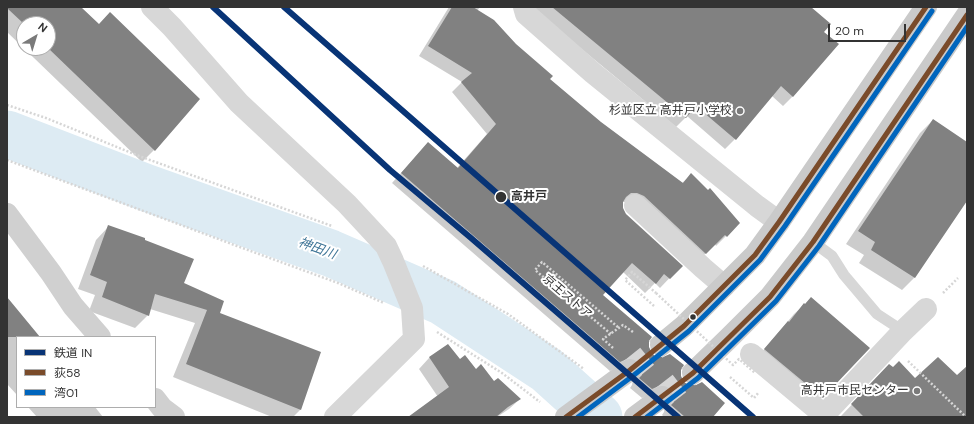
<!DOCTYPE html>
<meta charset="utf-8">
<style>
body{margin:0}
#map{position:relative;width:974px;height:424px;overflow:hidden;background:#fff;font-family:"DM Sans","Noto Sans JP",sans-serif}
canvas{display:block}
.frame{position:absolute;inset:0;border:8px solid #333;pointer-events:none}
.legend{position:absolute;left:16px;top:336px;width:140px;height:72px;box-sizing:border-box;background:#fff;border:1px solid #adadad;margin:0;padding:5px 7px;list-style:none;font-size:12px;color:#333}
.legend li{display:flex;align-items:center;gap:8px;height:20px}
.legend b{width:20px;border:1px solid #adadad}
.north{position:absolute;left:16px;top:16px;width:40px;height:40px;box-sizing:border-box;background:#fff;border:1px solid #adadad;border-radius:50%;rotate:38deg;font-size:11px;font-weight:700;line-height:16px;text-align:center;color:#333}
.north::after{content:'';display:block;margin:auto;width:14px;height:18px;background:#7a7a7a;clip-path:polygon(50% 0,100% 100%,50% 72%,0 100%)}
.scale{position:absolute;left:828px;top:24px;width:78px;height:18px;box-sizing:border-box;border:2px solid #333;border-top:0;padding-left:5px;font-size:12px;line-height:14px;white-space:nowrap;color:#333;-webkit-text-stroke:3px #fff;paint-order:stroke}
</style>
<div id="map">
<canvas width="974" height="424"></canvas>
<div class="frame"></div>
<ul class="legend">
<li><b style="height:5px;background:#083476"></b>鉄道 IN</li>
<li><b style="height:5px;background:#7a4b2a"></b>荻58</li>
<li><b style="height:5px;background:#0065bd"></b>湾01</li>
</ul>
<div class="north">N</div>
<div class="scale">20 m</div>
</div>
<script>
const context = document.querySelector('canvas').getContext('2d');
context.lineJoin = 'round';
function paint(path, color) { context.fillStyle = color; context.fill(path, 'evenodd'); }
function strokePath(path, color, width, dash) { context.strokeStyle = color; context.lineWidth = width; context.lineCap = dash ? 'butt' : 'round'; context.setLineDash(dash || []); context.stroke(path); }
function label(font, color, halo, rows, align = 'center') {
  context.font = font + ' "DM Sans","Noto Sans JP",sans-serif'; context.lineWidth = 4; context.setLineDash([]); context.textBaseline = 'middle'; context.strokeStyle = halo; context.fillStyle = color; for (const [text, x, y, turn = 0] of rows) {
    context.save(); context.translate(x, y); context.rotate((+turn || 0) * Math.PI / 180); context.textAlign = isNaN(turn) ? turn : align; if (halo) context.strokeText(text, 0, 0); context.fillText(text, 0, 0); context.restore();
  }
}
paint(new Path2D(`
 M7,7H79L154,150L142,162L7,32ZM24,24H48V48H24Z
 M449,7H480L477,11L549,79L600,122L682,183L691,175L739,223L716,246L715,244L696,263L627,202H622V209L625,214L681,266L660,288L655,283L645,293L623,272L602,295L648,341V347L651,354L656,357L680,370V376L684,383L712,417H664L662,415L664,412L665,406L651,394L642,398L630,388L632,385L633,379L619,367L610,371L392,183L419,153L457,168L487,134L452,92L462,82L419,56Z
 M534,7H810L823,32L793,96L783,106L772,96L735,139L725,149L687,116L676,127L544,18Z
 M933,120L967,143V199L914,278L902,290L859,263L864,255L846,244L920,133Z
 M109,226L143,241L183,284L218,313L320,353L300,410L293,417H272L173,377L195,323L150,309L148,315L135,328L89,311L95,295L78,289L96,240Z
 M7,299L38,337H17V395L7,384Z
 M804,305L822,397L813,407L756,359L794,314Z
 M448,345L459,360L476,370L520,399L509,409L497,417H413L438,397L419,369L429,358Z
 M967,367V417H842L841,416L879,376L893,368L915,379L957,377Z
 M28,407H95L103,417H37Z`), '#0003');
strokePath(new Path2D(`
 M7,134L147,188L330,253L443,302L547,370L599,417`), '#ddebf3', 47);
paint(new Path2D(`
 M7,7H81L99,24L110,12L200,99L155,151L48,48V24H24L7,8Z
 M452,7H473L494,20L516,44L553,76L550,79L601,122L683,183L691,173L708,190L710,188L740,223L727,237L725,235L706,254L644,196L637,193H631L626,197L623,202V208L626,214L683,266L670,279L664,274L656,284L632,263L603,295L652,337L649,341V347L652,353L656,357H663L670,354L684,365L681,370V376L684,382L689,385H696L702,382L725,403L713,417H685L671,405L674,402V396L672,389L667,385H661L652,389L639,378L642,375V369L640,362L635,359L629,358L620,362L401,173L428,142L458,168L496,124L461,82L472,73L428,46Z
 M552,7H811L831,24L824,32L839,44L793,97L781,86L736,140L696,106L686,118Z
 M933,119L967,142V201L915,278L871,250L875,242L858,231Z
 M108,225L145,238V240L194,259L184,283L224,301L220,313L321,352L301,410L186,364L207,310L155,294L149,316L102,297L107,282L90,275Z
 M7,297L40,337H7Z
 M811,297L870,348L834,386H833L823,398L764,349L788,321L789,322L804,303L805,304Z
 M448,344L460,359L465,355L476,369L481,364L494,381L498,378L521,399L508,407L496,417H408L449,387L429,357Z
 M938,357L957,375L967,366V417H864L851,404L889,364L893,367L899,361L915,378Z`), '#818181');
strokePath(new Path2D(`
 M630,370L661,345
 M662,397L693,373`), '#d6d6d6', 22, [22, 11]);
strokePath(new Path2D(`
 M7,105L46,118L139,156L332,226
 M7,160L237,246L338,283L384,303
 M423,266L508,314L584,369
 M943,293L958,278
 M654,306L625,280L632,272L656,293
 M437,332L502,373L540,402
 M611,334L535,270L542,262L619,328
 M613,348L603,339L623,325L633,332
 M908,361L966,417
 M730,377L754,398L759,392`), '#d6d6d6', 2.5, [2, 2]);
strokePath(new Path2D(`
 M813,242L832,256L844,275L877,314L903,331`), '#d7d7d7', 11);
strokePath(new Path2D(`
 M152,7L172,27L239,103L347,204L386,246L393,261L412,308L414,339L335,417
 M524,7L526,14L593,73L757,206L779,222
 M635,205L703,268L724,286
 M751,354L824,415L903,331L926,309`), '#d7d7d7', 22);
strokePath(new Path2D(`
 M7,214L51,273L73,306L100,337
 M155,399L162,408L174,417`), '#d0d0d0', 22);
strokePath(new Path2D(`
 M661,345L684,326L755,255L779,222L926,7
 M693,373L728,339L770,297L813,242L967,15
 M566,417L630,370
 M635,417L662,397`), '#cacaca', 22);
strokePath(new Path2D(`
 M656,293L733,365L739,359L755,373`), '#d6d6d6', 2.5, [2, 2]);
strokePath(new Path2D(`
 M566,417L630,370L684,326L755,255L779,222L926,7
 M635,417L693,373L770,297L813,242L967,15`), '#7a4b2a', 5);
strokePath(new Path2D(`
 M578,417L634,375L689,331L760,260L785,226L932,11
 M647,417L698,378L776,301L819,246L967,27`), '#0065bd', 5);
strokePath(new Path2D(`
 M213,7L390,170L471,238L678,417
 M284,7L753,417`), '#083476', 6);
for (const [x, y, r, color] of [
 [740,111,4,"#7a7a7a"],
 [501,197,6,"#333"],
 [693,317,3.5,"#333"],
 [917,391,4,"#7a7a7a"]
]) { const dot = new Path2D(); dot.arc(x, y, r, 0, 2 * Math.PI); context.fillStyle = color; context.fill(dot); strokePath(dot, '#fff', 1.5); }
label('12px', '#333', '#fff', [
 ["杉並区立 高井戸小学校",732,111],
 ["高井戸市民センター",909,391]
], 'right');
label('bold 12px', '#333', '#fff', [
 ["高井戸",511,197]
], 'left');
label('12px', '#333', '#fff', [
 ["京王ストア",567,297,41]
]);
label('italic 13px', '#3f7597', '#fff', [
 ["神田川",317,249,20]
]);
</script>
